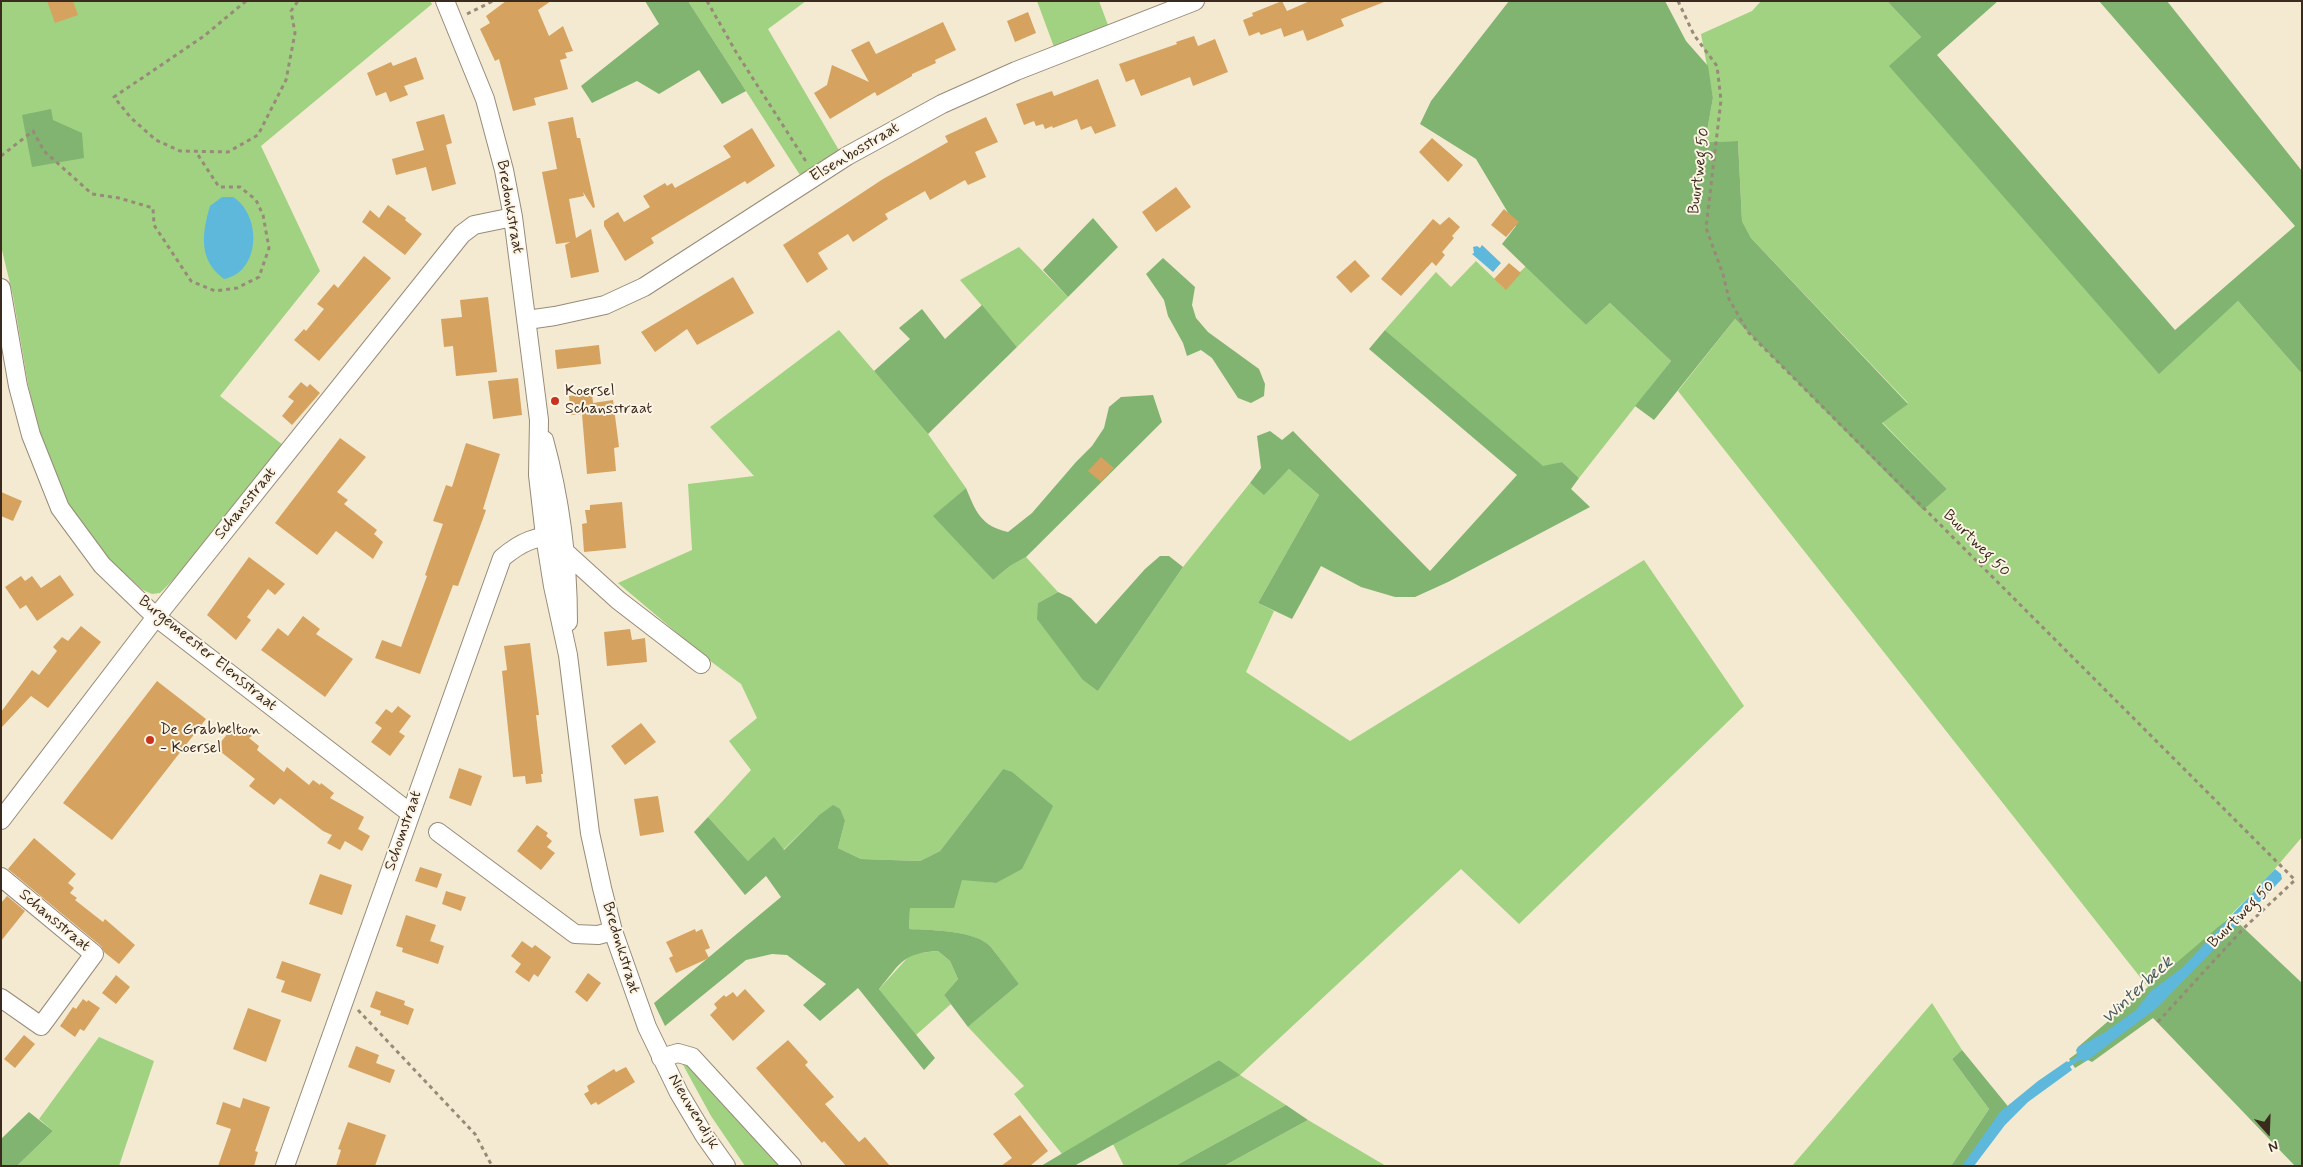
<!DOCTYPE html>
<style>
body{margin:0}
#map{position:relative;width:2303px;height:1167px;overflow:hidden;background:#f4ead1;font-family:Mynerve,sans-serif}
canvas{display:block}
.frame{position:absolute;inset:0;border:2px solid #3b2a1e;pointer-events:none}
.north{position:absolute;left:2243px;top:1107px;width:50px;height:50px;-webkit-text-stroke:4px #fcf5e5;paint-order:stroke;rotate:160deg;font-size:14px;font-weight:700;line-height:20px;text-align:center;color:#3b2a1e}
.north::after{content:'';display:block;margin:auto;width:18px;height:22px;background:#3b2a1e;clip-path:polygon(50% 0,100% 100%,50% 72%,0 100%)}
</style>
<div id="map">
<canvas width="2303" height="1167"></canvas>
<div class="frame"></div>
<div class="north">N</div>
</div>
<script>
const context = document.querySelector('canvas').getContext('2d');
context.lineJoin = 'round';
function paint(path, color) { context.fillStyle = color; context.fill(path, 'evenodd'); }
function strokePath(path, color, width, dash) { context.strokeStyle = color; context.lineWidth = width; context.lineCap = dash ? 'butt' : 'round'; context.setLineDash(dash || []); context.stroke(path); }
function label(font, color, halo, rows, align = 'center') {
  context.font = font + ' Mynerve,sans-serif'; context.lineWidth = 4; context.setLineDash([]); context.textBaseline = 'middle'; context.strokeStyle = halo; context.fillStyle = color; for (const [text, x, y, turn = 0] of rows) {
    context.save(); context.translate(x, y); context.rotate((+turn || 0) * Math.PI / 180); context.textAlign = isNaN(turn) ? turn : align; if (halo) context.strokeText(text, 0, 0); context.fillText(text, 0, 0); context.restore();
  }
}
paint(new Path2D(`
 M1,1H430L432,4L261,146L320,271L220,396L283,445L187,566L160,593L152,594L143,590L109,560L71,508L49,463L37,424L28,384L13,296L1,246Z
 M688,1H806L768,29L840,152L800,175Z
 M1037,1H1099L1108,25L1054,47Z
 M1761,1H1887L1921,37L1890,66L2159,373L2238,301L2302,374V837L2267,878L2213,933L2151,991L1678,391L1735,319L1923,509L1947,489L1882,422L1908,403L1751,238L1742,221L1738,141L1705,142L1713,98L1701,34L1752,11Z
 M1019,247L1068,297L1017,347L960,280Z
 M1476,261L1504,288L1526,266L1586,325L1610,303L1671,361L1579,478L1562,462L1543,467L1385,330L1436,272L1451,287Z
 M839,330L928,434L966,488L934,516L993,580L1010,566L1026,557L1058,592L1038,603L1098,691L1183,567L1250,483L1264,494L1289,469L1319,495L1258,603L1274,611L1246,672L1350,741L1644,560L1744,706L1519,924L1461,869L1240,1075L1286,1105L1175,1166H1124L1113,1144L1239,1075L1219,1060L1062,1154L1014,1094L1024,1086L968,1027L1019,984C1009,973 1001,959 991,947C975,930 930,930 909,929L910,907L962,879L996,883L1003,769L940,851L920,861L861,859L838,848L845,821L818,816L783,850L748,861L708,817L751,770L729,741L757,718L741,684L709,660L618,583L692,550L688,484L754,476L710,427Z
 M938,951L950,961L958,979L944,995L951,1004L916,1035L879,989L911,954Z
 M1932,1003L1962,1050L1952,1059L1989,1109L1951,1166H1792Z
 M99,1037L154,1061L119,1166H17L53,1131L39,1119Z
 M682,1063H688L785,1166H745L711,1116Z
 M1308,1120L1386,1166H1224Z`), '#a0d282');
paint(new Path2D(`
 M645,1H688L746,91L722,104L699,70L659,94L637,81L592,103L581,86L659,24Z
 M1509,1H1665L1686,41L1708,66L1713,98L1705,142L1738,141L1742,221L1751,238L1908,404L1882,423L1947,489L1923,510L1735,319L1654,420L1635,406L1671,361L1610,303L1586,325L1502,244L1516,226L1476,159L1420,124L1431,101Z
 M1887,1H1998L1937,55L2175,330L2295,226L2099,1H2167L2302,171V374L2238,301L2159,374L1889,66L1921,37Z
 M51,109L53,120L82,133L84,158L32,167L22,115Z
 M1093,218L1118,247L1068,297L1043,270Z
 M1163,258L1195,287L1192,305L1196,318L1208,332L1259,369L1265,384L1264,396L1251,403L1238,398L1212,358L1201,350L1187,356L1183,343L1168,316L1164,300L1146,274Z
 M982,305L1017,347L928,434L874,371L910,339L899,328L922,309L945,339Z
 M1385,330L1543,466L1562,462L1579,478L1571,489L1590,507L1448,582L1415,597H1395L1361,587L1321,566L1292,619L1258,603L1319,495L1289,469L1264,495L1250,483L1261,468L1257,436L1270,431L1282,440L1293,431L1430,571L1517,475L1369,349Z
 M1153,395L1162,422L1026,557L1010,566L993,580L933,516L966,488C976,512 981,526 1008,532L1032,513L1076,462L1092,446L1104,428L1109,407L1121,397Z
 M1160,556H1169L1183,567L1098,691L1083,680L1037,619L1038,603L1058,592L1071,598L1096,624L1145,569Z
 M1003,769L1012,772L1053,806L1022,869L996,883L962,880L954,908H910L909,929C930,930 976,930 991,947C1001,959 1009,972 1019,984L968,1027L944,995L958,979L950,961L938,951C902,953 901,963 879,989L935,1058L924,1070L858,988L820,1021L803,1005L826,984L787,955L772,954L746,960L665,1026L654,1003L781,897L766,876L745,895L694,832L708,817L748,861L774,837L784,850L818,816L833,805L840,809L845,821L838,848L861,859L920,861L940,851Z
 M2231,916L2302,983V1166H2295L2153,1018L2092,1062L2088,1060L2075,1068L2069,1059L2077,1053L2078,1047Z
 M1962,1050L2011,1110L1973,1166H1951L1989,1109L1952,1059Z
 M1219,1060L1240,1075L1074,1166H1041Z
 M1286,1105L1308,1120L1224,1166H1175Z
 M29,1112L53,1131L17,1166H1V1139Z`), '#80b470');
paint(new Path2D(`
 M222,197H233C262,215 261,272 224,279C198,260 202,233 210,206Z
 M1482,245L1501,263L1493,272L1472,254L1474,253L1473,247L1477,246L1480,248Z
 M2275,869L2281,874L2282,879L2158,1007L2088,1060L2083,1062L2078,1057L2076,1050L2078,1047L2104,1033L2136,1010L2151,991L2182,968Z
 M2067,1061L2072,1070L2028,1102L2005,1125L1974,1166H1962L2000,1112L2038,1081Z`), '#5eb8dc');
strokePath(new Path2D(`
 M2065,1067L2083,1055`), '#5eb8dc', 5);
paint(new Path2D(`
 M47,1H73L78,15L55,23Z
 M506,1H551L538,10L549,36L563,26L573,51L565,53L567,58L560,60L568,89L534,98L536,105L513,111L499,59L495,61L480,29L490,23L486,16Z
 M1282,1L1287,11L1310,1L1384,2L1341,19L1344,26L1307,41L1303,30L1284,37L1281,28L1261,35L1259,32L1249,36L1243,20L1253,16L1252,13Z
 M1028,12L1036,33L1015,42L1007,21Z
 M943,22L956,50L935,60L936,63L912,74V76L877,96L875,92L830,119L814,93L827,85L832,65L869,82L851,50L869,41L876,54Z
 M1194,36L1198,46L1215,39L1228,72L1193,86L1190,77L1141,96L1134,79L1126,82L1119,64L1177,44L1176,42Z
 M416,57L424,79L404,86L408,95L390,102L386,92L376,96L367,73L391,62L393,66Z
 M1098,79L1116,126L1095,134L1091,126L1081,130L1077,119L1053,128L1052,126L1045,129L1043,124L1036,126L1034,121L1024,125L1016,104L1052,91L1054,96Z
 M444,114L452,143L446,145L456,184L432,191L426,167L396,175L392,159L424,150L416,122Z
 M573,117L577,138H580L595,207L593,208L583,192L584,196L569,199L576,238L591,229L599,272L571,278L565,245L570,242L556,244L542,172L557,169L548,122Z
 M986,117L998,142L975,152L986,177L968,185L965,180L930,200L925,191L885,214L888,219L853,242L848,234L818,253L828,269L807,283L783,245L883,179L948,142L945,136Z
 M752,128L775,166L747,184L745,181L651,238L654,243L625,261L604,226V221L618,212L624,222L650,207L643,196L665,183L667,186L672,183L675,188L731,157L723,146Z
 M1432,138L1463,165L1448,182L1419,152Z
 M1176,187L1191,207L1156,232L1142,212Z
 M388,205L406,218L405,220L422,234L405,255L362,222L370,210L379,218Z
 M1504,209L1519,222L1506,237L1491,225Z
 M1449,217L1460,227L1452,236L1454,238L1442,252L1445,255L1436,266L1432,262L1401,296L1381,279L1433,219L1440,225Z
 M364,256L391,278L319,361L294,340L304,329L306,331L324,309L317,304L334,284L338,288Z
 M1355,260L1370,276L1351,293L1336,277Z
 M1509,263L1521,273L1506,290L1494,279Z
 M733,277L754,313L697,345L687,329L655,352L641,332Z
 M488,297L497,372L456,376L453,346L444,347L441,319L462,317L460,300Z
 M599,345L601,364L557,369L555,350Z
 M518,378L522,415L493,419L488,381Z
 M301,382L307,387L310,384L320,393L292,425L282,416L294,401L288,397Z
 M592,393L593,403L613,400L619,447L614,448L616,471L587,474L582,414L571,415L569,396Z
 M340,438L366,457L337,492L348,500L344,504L377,530L374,534L383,542L373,559L336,531L317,555L275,523Z
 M466,443L500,454L483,509L486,510L481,524L458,586L453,585L420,674L375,658L382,640L401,647L427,576L425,575L443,524L433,521L446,485L452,487Z
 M1101,457L1114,468L1101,482L1088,471Z
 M1,492L22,501L13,521L1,516Z
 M622,502L626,548L584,552L582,524L587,523L585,510H590V505Z
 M249,557L285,584L275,595L268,589L247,617L251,620L236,640L207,615Z
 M60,575L74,595L37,621L26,605L20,609L5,587L21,576L25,581L32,576L41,588Z
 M303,616L320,629L316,634L353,659L325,697L261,650L278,628L288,636Z
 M81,626L101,642L48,708L31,696L1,728V712L32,670L39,675L57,651L53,647L62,637L68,641Z
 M630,629L632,640L645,638L647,662L607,666L604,632Z
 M530,643L539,715H536L543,774H541L542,782L526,784L525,776L513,777L502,671L507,670L504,646Z
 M157,681L206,719L112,840L63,803Z
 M398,706L411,716L399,732L405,736L390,756L371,742L382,728L375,723L386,709L392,713Z
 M236,723L252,736L249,738L259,746L257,750L284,772L287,767L309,785L313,780L320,785L321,783L334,793L330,798L364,817L358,829L370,836L362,851L345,841L340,850L327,843L332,835L323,831L280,798L274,805L249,786L255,779L216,748Z
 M641,723L656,742L625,765L611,746Z
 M459,768L482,776L471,806L449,798Z
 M658,796L664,832L640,836L634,799Z
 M537,825L548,833L546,836L552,841L547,847L555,853L541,870L517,851Z
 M34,838L76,874L68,883L74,888L70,893L77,898L75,900L103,922L105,919L135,945L119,964L104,952L101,946L8,869Z
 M420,867L442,874L437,888L415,881Z
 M320,874L352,885L342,915L309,904Z
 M446,891L466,897L461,911L442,904Z
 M7,896L25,911L1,941V903Z
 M406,915L436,925L430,941L444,946L438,964L402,952L403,948L396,946Z
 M695,929L696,932L702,929L710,948L705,950L709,958L676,973L669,958L673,956L666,942Z
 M522,941L532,948L535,945L551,957L538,977L534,974L529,982L515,972L521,964L511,956Z
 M282,961L321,974L311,1002L281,992L285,981L276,978Z
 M588,973L601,983L587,1002L575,992Z
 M116,975L130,987L116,1004L102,993Z
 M745,989L765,1011L733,1041L710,1015L717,1008L714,1004L724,995L726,997L733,992L737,997Z
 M376,991L405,1001L404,1005L414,1009L408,1025L380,1015L381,1011L370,1007Z
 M83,999L87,1002L88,1000L100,1008L84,1031L80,1029L75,1037L60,1026L73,1007L76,1009Z
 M248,1008L281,1020L266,1062L233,1049Z
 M24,1035L35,1044L15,1068L4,1059Z
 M788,1040L808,1062L805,1065L834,1097L825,1104L859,1142L865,1137L890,1166H846L824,1141L822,1143L756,1068Z
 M356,1046L379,1055L376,1063L395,1070L390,1083L348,1067Z
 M626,1067L635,1082L598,1105L596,1102L591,1105L584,1094L589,1091L587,1086L614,1069L616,1072Z
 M243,1098L270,1107L255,1151L258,1152L254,1166H218L231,1129L216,1124L223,1102L240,1108Z
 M1020,1115L1048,1151L1030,1166H1001L1012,1158L993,1134Z
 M348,1122L386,1135L375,1166H336L341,1150L338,1149Z`), '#d6a25f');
const minor = new Path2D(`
 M445,1L485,99L504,170L513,217L539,420L538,475L545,536L553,586L568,655L590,833L602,888L613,931L647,1027L679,1093L704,1135L726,1166
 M1,288L18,386L31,435L60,508L102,565L156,617L410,813
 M527,320L555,316L605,305L644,287L847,156L942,104L1016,71L1195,1
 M544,440C560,498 568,561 568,622
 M564,551L618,600L701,664
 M1,820L156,617L462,234L474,225L513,217
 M438,832L575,934L598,935L613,931
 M1,877L94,954L41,1026L1,998
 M661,1058L678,1053L692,1057L792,1166
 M285,1166L502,558C522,541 536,536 562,535`);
strokePath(minor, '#988a78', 20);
strokePath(new Path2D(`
 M246,1L204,36L114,97L131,118L156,140L180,151L228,152L258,135L286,80L295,33L291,11L298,1
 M707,1L736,52L807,163
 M1678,1L1694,35L1717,66L1721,100L1706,228L1723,274L1729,299L1748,332L2295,880L2244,928L2155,1025
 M467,14L493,1
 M1,156L33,131L44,151L92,194L119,198L153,208L154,225L191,281L215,291L237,288L259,277L269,248L263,215L256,200L240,187H219L196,152
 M358,1010L475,1134L492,1166`), '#988a78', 3, [4, 4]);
strokePath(minor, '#fff', 18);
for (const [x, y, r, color] of [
 [555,401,5,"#c8321e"],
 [150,740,5,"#c8321e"]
]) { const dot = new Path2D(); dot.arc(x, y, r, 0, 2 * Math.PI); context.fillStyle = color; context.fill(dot); strokePath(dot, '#fcf5e5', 2); }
label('16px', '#3b2a1e', '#fcf5e5', [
 ["Elsenbosstraat",855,153,-31],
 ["Buurtweg 50",1700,171,-83],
 ["Bredonkstraat",509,207,80],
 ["Schansstraat",246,504,-51],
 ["Buurtweg 50",1976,544,45],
 ["Burgemeester Elensstraat",207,654,39],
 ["Schomstraat",404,831,-71],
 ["Buurtweg 50",2242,915,-45],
 ["Schansstraat",54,921,40],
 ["Bredonkstraat",620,948,73],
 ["Nieuwendijk",693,1112,59]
]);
label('16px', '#3b2a1e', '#fcf5e5', [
 ["Koersel",565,392],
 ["Schansstraat",565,410],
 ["De Grabbelton",160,731],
 ["- Koersel",160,749]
], 'left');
label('italic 18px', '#475c60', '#fcf5e5', [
 ["Winterbeek",2138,991,-43]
]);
</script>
